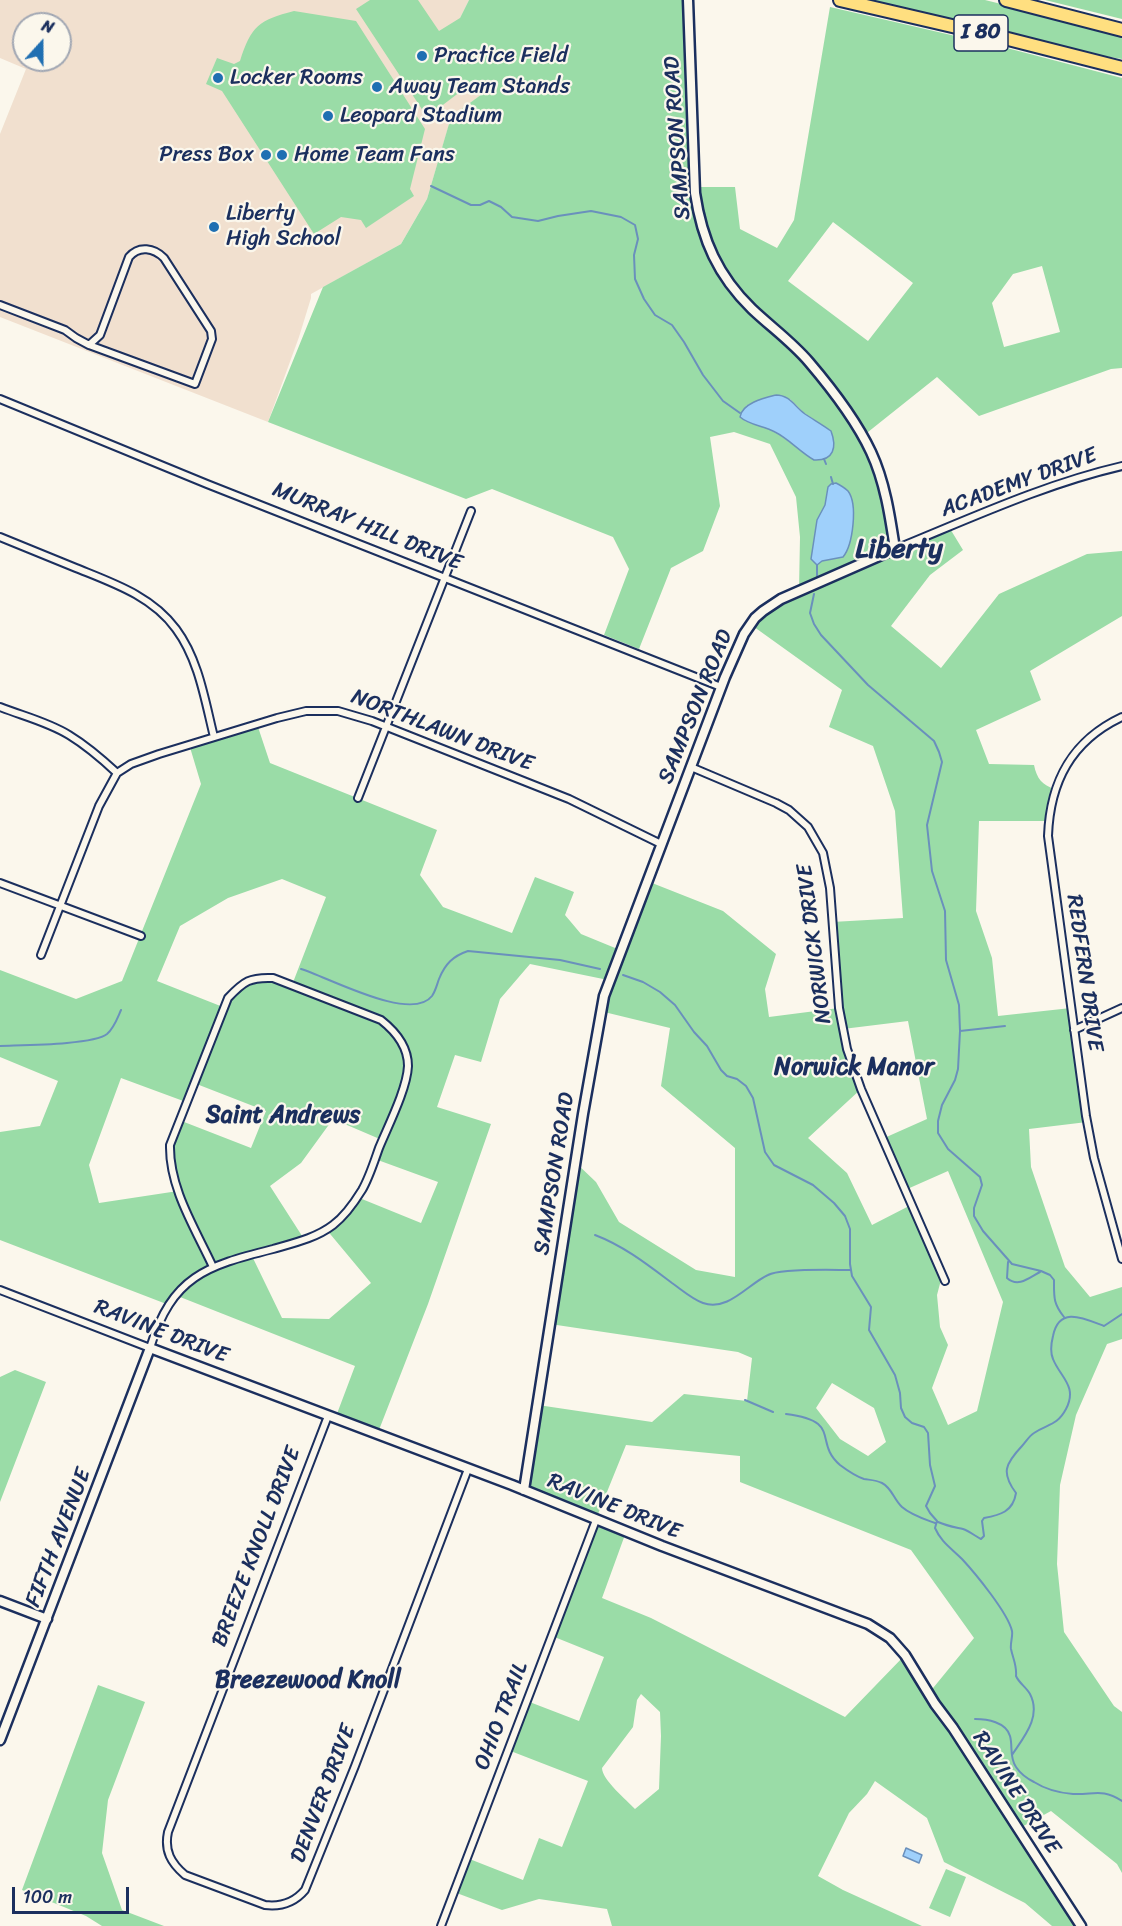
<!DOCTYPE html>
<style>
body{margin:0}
#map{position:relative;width:1122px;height:1926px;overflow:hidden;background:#fbf7ec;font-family:Sriracha,sans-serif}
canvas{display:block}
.north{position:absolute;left:12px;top:12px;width:60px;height:60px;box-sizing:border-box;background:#fbf7ec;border:2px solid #a1a7b3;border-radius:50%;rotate:21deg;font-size:16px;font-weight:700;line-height:24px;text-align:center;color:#1b2f5e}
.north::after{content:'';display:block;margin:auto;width:21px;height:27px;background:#1f6fb2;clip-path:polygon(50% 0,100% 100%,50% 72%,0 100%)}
.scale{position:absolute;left:12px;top:1887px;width:117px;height:27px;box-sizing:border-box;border:3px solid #1b2f5e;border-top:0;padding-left:8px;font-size:18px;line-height:21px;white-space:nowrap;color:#1b2f5e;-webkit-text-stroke:4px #fbf7ec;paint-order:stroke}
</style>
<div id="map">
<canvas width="1122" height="1926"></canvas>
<div class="north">N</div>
<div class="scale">100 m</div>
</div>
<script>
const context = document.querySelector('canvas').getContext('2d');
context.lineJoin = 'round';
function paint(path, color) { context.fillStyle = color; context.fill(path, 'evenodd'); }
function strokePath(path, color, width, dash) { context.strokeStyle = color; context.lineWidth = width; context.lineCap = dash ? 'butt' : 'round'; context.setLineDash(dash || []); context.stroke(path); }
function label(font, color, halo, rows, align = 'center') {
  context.font = font + ' Sriracha,sans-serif'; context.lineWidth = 4.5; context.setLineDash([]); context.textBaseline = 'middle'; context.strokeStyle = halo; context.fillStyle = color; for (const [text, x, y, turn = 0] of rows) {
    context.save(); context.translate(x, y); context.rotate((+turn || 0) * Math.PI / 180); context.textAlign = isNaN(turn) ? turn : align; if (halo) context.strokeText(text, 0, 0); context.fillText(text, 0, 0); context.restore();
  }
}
paint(new Path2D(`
 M0,0H469L460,18L474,82L482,94L451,118L427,199L401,244L311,294V298L299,337L268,422L0,317V134L26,69L0,58ZM24,24H60V60H24Z`), '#f1e0cf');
paint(new Path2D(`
 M370,0H418L439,31L460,18L469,0H683L690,168L694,202L703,243L695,187H735L740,229L777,248L794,220L830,7L1003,47L1122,78V368L1111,369L979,416L937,377L863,436L872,453L898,547L949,527L963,550L930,575L891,626L941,668L999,594L1087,554L1122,551V616L1030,671L1041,700L976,730L989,764L1034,765C1037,779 1042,785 1055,789L1049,821H979L976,911L992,958L998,1016L1071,1008L1087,1122L1029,1129L1031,1167L1065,1267L1090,1297L1122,1287V1339L1107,1344L1076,1415L1060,1485L1057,1564L1064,1632L1114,1706L1122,1712V1873L1117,1864L1051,1811L1018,1829L1081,1926H1052L1025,1903L944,1862L927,1818L875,1781L867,1794L849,1813L818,1876L843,1890L922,1926H612L607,1909L539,1899L502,1910L454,1892L467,1858L523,1880L539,1838L562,1847L588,1781L508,1750L527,1701L579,1721L604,1657L552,1636L596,1520L524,1490L538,1405L652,1422L684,1394L747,1401L752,1358L738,1352L550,1324L575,1162L596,1182L619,1222L696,1270L735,1277V1148L661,1086L670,1028L600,1011L608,980L530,964L500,999L481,1062L455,1055L437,1107L491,1124L428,1304L377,1435L335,1419L355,1366L175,1295L169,1305L0,1240V1132L40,1126L58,1081L0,1057V970L76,999L122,981L201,784L189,744L257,724L270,763L437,830L420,875L443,907L512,933L535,877L574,892L565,915L581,934L620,950L647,881L723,911L776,954L765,989L769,1017L839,1008L832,922L903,918L895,811L873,746L829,727L842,690L750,624L799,591L800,537L796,497L770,444L734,432L710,437L720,506L703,551L671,568L639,649L604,635L629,569L613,537L492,489L466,499L268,422L323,287L401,244L427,199L451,117L482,94L473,82L427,117L356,9ZM833,222L913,283L868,341L788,281ZM1042,266L1060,332L1004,347L992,303L1013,274ZM761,399H790L804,413L831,431L826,458L814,460L777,433L757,424L745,421L746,406ZM282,879L326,897L292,985L273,978L241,984L223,1007L157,981L180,926L228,898ZM908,1021L927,1119L882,1139L905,1190L948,1171L1003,1302L977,1411L948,1425L932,1388L948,1345L940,1327L937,1295L942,1276L911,1205L872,1225L847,1173L808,1138L861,1089L843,1029ZM121,1078L186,1102L194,1083L266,1111L251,1148L179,1120L170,1145L178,1191L99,1203L89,1165ZM333,1119L382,1140L375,1159L438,1182L421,1223L357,1197L333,1225L326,1229L371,1283L329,1319L282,1318L251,1254L304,1239L270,1186L301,1163ZM832,1383L874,1408L886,1442L868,1456L840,1439L816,1408ZM626,1445L740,1456V1482L911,1550L974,1638L929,1693L905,1655L845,1717L651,1618L602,1598L626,1532L596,1519ZM641,1694L660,1712L661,1736L659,1789L635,1809C627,1800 602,1780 602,1768L633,1727L637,1700Z
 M865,0H985L1122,34V59L1080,52Z
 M1045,0H1122V19Z
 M294,11L356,21L425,129L410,189L414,196L366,228L361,220L341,217L314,234L222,91L206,84L217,58L234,64L240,61C251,26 259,20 294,11Z
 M15,1370L46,1382L0,1502V1377Z
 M98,1685L145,1702L108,1800L102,1853L122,1910L164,1926H102L86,1916L22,1890Z
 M946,1869L966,1877L950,1917L929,1908Z`), '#9adca7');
const water = new Path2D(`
 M776,395C790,395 795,407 805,414C814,420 823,425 831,431C837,447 834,461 814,460C800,452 789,439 775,432C764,426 749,425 740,417C742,403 764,398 776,395Z
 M836,483C840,485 845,488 848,491C858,504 853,545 843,557L822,561L817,565L811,559L817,520L825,505L828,487L831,484Z
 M906,1848L922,1855L919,1863L903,1856Z`);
paint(water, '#9fd0fb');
strokePath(water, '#6a90bc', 1.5);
strokePath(new Path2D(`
 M431,186L471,205H480L489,201L501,207L512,217L538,221L558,216L591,211L621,217L635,225L638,239L634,255L635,279L644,299L655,315L672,325L684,342L703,375L723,401L740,413
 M824,459L826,464
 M831,477L833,484
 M817,565V576
 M814,594L810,613L814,624L821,635L868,685L934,741L939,752L942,762L927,825L932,871L945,911L946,960L959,1005L960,1031L958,1069L955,1080L942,1105L938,1121V1133L948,1149L980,1177L982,1185L974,1208V1216L983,1231L1012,1264L1041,1271L1050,1275L1054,1280C1054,1297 1053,1303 1064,1317
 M301,969C328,977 411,1023 432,996C436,990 437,984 439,979C445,964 453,956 468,951L560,960L600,969
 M623,975L643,982L660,992L675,1005L694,1032L707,1046L721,1070L727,1076L737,1079L746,1086L753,1098L765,1152L774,1165L813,1185L834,1203L845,1216L850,1229V1264L852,1276L871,1307L869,1330L895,1375L900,1393L901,1408L905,1417L912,1423L924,1427L928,1433L930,1465L935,1486L926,1506L930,1513L937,1521L935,1528C941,1542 951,1548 962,1559C975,1573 1008,1613 1012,1631C1013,1637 1010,1643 1011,1649C1013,1659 1017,1665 1016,1676C1019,1683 1026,1687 1030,1694C1042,1717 1023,1738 1012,1755
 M960,1031L1005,1026
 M0,1046C21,1045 93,1045 107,1034C114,1028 117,1019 121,1010
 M595,1235C624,1246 648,1265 672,1283C682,1290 692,1299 703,1303C728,1312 748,1284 768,1275C782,1268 832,1270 850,1270
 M1008,1262L1007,1278C1018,1288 1029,1278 1040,1272
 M745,1400L773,1412
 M786,1414C843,1421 813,1442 840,1465C848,1471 855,1476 864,1479C870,1480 876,1480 882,1483C892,1488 894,1500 902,1507C911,1515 924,1519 935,1523
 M938,1522C947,1526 954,1527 963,1529C969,1531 975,1536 981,1539L984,1536L982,1521L984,1518C1000,1515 1013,1512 1016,1493C1001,1473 1005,1464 1022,1446C1026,1442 1029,1436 1034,1433C1047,1424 1057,1426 1066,1409C1078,1386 1060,1377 1053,1359C1050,1352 1051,1344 1053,1336C1059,1306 1083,1318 1104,1326L1122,1314
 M975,1719C987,1719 1006,1722 1010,1736C1013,1746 1009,1757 1016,1767C1020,1773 1028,1779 1034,1782C1045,1789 1060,1793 1073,1794C1094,1795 1102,1788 1122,1801`), '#6a90bc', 2);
const minor = new Path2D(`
 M0,305L65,330L76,338L89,345L195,384L212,339L211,331L164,258C154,248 139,245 129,257L100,335L89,345
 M0,399L207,484L721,687
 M0,537C25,547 51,558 76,568C113,583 152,596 176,629C199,660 205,701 214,737
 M895,549C969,519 1044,484 1122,466
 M0,707C23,716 48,722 69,735C87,746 102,759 117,773
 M1122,717C1071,741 1050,782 1048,836L1086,1116L1094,1158L1122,1259
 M691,767L776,803L789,810L808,827L823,853L830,888L839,1008L847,1049L861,1089L945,1281
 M358,798L471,511
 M0,883L141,936
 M41,955L99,806L117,773L131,764L159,754L277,718L306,711H338L372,721L569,799L661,844
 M1074,1030L1122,1008
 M0,1290L150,1348C172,1276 206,1266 273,1249C294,1243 316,1238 333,1225C345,1216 354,1203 362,1190C369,1178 374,1162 379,1148C388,1126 407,1089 408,1066C408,1046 395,1031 381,1020L273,978C250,977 244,981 228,998L170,1145C169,1188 195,1228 213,1267
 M328,1416L168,1832C164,1851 171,1863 185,1875L265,1905C281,1907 294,1903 305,1890L355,1766L468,1469
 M441,1926L596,1520`);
const tertiary = new Path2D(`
 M524,1490L583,1114L604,996L725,677L744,634L755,618L763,611L781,599L895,549C890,516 885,482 871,452C856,420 832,389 809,362C792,342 771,327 752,309C718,276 702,240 695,193L688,0
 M0,1601L47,1619
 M0,1740L150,1348L512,1485L662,1546L868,1624L890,1638L905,1655L935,1704L953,1728L1081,1926`);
const motorway = new Path2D(`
 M840,0L1008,39L1122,68
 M1006,0L1122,30`);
strokePath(minor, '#1b2f5e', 10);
strokePath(tertiary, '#1b2f5e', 13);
strokePath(motorway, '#1b2f5e', 16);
strokePath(minor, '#fbf7ec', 6);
strokePath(tertiary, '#fbf7ec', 8);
strokePath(motorway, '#ffdf80', 12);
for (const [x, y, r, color] of [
 [422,56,6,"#1f6fb2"],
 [218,78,6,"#1f6fb2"],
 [377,87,6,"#1f6fb2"],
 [328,116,6,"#1f6fb2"],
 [266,155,6,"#1f6fb2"],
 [282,155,6,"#1f6fb2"],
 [214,227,6,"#1f6fb2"]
]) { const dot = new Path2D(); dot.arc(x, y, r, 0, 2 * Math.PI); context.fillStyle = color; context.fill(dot); strokePath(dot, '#fbf7ec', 2); }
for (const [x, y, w] of [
 [981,33,54]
]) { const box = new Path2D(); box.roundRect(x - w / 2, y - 18, w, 36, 4.5); context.fillStyle = '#fbf7ec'; context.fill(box); strokePath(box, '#1b2f5e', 1.5); }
label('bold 21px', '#1b2f5e', null, [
 ["I 80",981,33]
]);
label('22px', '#1b2f5e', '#fbf7ec', [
 ["Practice Field",434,56],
 ["Locker Rooms",230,78],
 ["Away Team Stands",389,87],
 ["Leopard Stadium",340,116],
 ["Press Box",254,155,"right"],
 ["Home Team Fans",294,155],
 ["Liberty",226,214],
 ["High School",226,239]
], 'left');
label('22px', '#1b2f5e', '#fbf7ec', [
 ["SAMPSON ROAD",678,138,-94],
 ["ACADEMY DRIVE",1019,483,-20],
 ["MURRAY HILL DRIVE",367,527,22],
 ["SAMPSON ROAD",696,707,-68],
 ["NORTHLAWN DRIVE",442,731,21],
 ["NORWICK DRIVE",815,944,-97],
 ["REDFERN DRIVE",1084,973,82],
 ["SAMPSON ROAD",555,1174,-81],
 ["RAVINE DRIVE",161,1332,21],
 ["RAVINE DRIVE",614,1507,22],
 ["FIFTH AVENUE",59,1538,-69],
 ["BREEZE KNOLL DRIVE",257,1547,-69],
 ["OHIO TRAIL",502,1716,-69],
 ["RAVINE DRIVE",1016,1793,57],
 ["DENVER DRIVE",324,1794,-69]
]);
label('bold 24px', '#1b2f5e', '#fbf7ec', [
 ["Norwick Manor",854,1068],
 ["Saint Andrews",283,1116],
 ["Breezewood Knoll",308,1681]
]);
label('bold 28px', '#1b2f5e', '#fbf7ec', [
 ["Liberty",899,550]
]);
</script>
